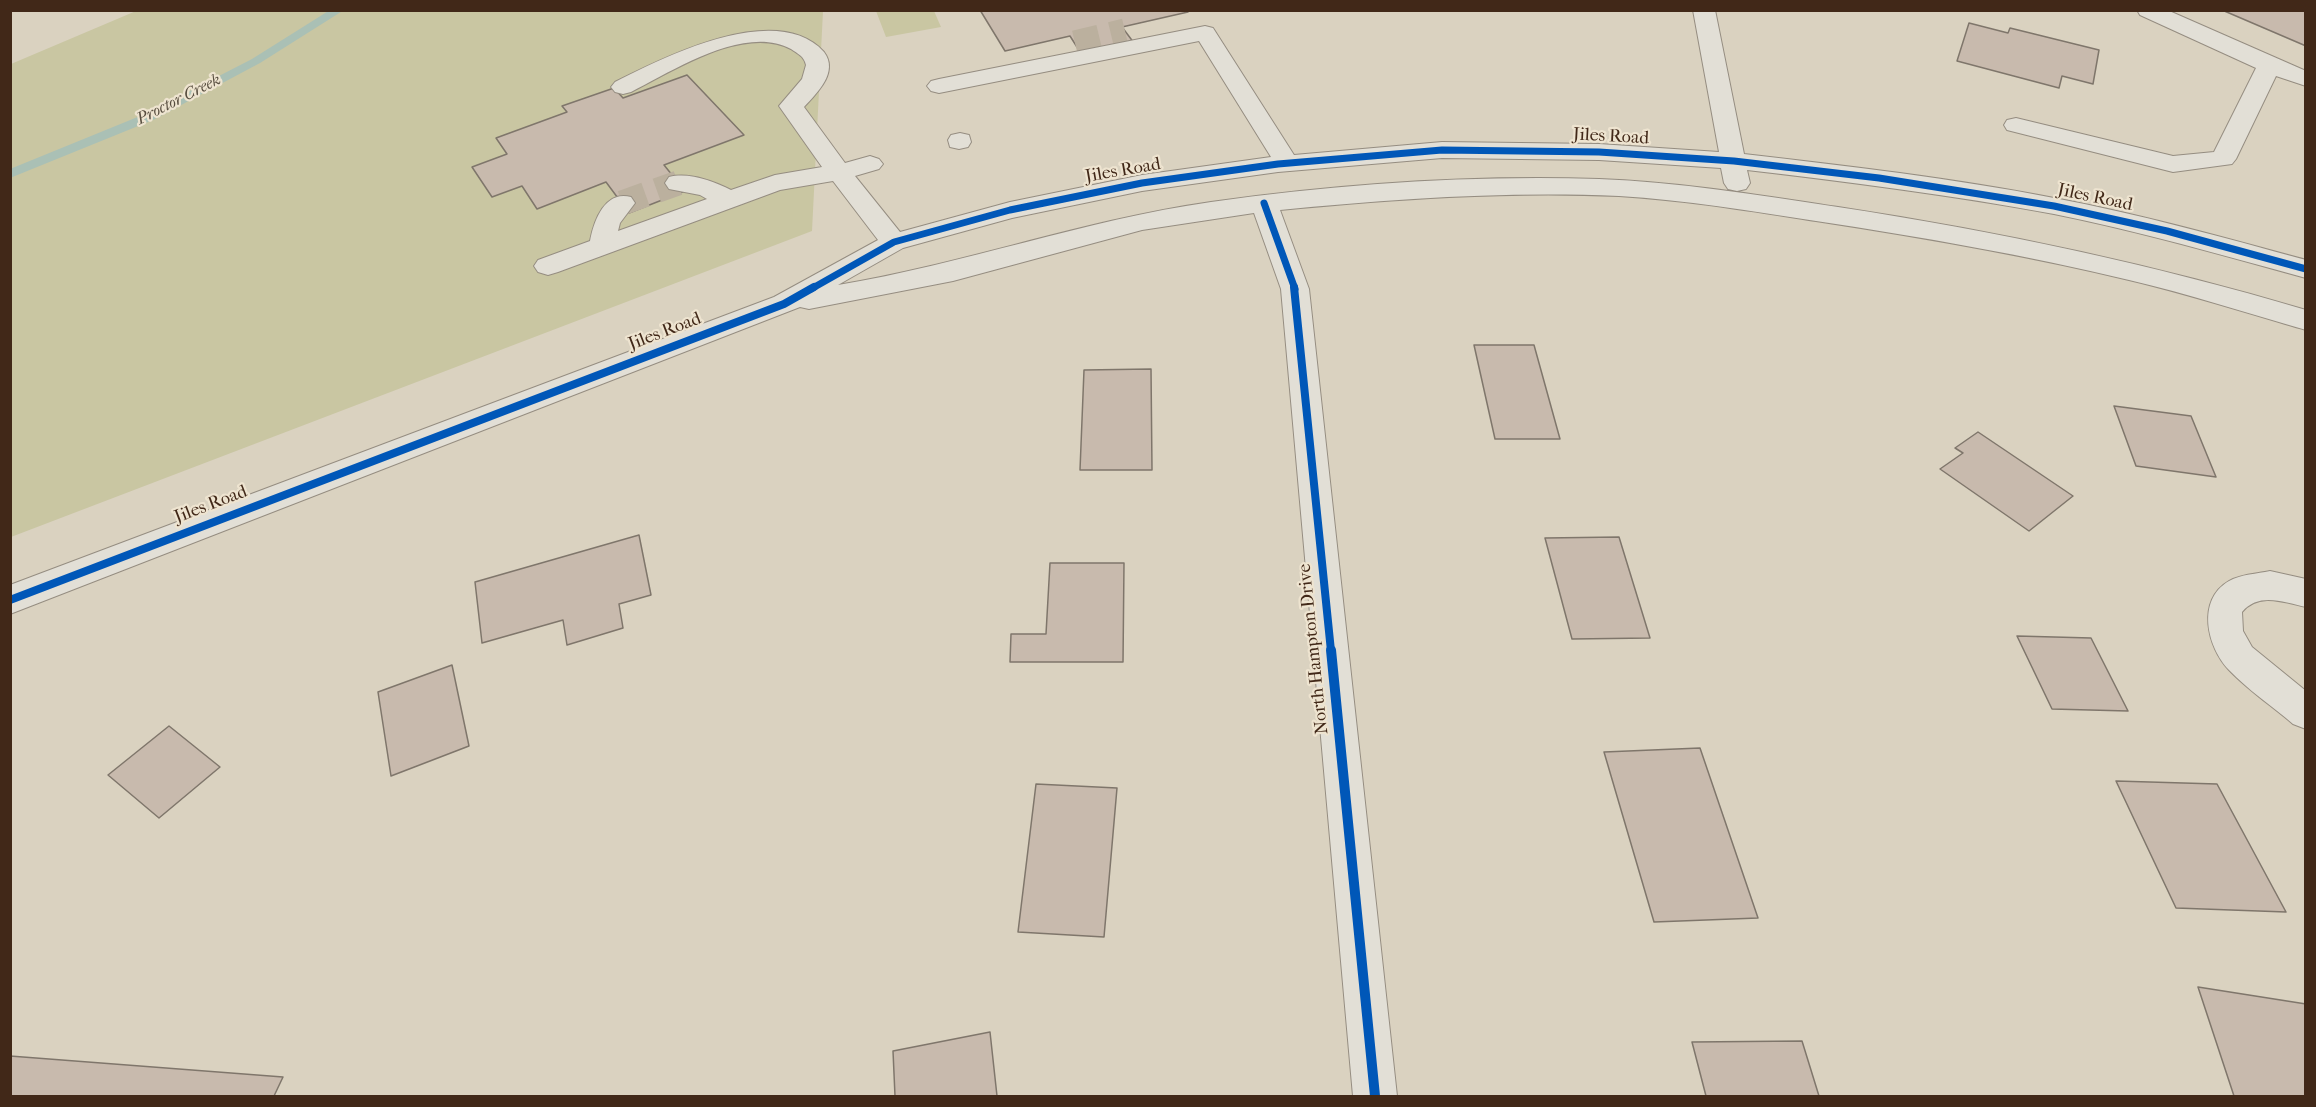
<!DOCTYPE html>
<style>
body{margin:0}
#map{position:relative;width:2316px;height:1107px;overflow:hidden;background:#dad2c0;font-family:"IM FELL French Canon",serif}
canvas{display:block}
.frame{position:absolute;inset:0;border:12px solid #412818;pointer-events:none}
</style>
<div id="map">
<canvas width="2316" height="1107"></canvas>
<div class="frame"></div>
</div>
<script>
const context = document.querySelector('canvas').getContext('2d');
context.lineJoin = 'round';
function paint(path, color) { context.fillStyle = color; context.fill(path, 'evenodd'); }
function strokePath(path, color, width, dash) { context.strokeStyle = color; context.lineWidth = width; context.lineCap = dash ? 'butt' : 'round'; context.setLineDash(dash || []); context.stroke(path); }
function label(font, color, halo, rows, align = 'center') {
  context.font = font + ' "IM FELL French Canon",serif'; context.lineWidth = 4.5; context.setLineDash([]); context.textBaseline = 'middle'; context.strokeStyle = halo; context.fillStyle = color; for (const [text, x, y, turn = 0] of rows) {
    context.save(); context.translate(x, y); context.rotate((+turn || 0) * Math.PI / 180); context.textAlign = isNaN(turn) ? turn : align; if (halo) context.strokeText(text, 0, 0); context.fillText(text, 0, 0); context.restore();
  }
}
paint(new Path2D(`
 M136,11H823L812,231L11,537V64Z
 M876,11H934L941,27L886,37Z`), '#c9c6a2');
paint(new Path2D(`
 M330,10H344L260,63L153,120L10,178V169L145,114L252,59Z`), '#aac0b5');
const building = new Path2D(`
 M980,10H1187L1188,12L1122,27L1134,43L1082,55L1070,36L1005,51Z
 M2222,10H2306V46Z
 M1969,23L2008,33L2010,28L2099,50L2093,84L2062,76L2059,88L1957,61Z
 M687,75L744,135L664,165L685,191L629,213L606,182L537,209L522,186L492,197L472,167L507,154L496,138L567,112L562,106L614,88L623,98Z
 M1474,345H1534L1560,439H1495Z
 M1151,369L1152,470H1080L1084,370Z
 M2114,406L2191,416L2216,477L2136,466Z
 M1978,432L2073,496L2029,531L1940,469L1963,453L1955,448Z
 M639,535L651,595L619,604L623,628L567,645L563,620L482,643L475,582Z
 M1619,537L1650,638L1572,639L1545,538Z
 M1050,563H1124L1123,662H1010L1011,634H1046Z
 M2017,636L2091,638L2128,711L2052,709Z
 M452,665L469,746L391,776L378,692Z
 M169,726L220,767L159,818L108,775Z
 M1700,748L1758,918L1654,922L1604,752Z
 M2116,781L2217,784L2286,912L2176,908Z
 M1036,784L1117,788L1104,937L1018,932Z
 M2198,987L2306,1004V1096H2234Z
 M990,1032L997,1096H895L893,1051Z
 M1802,1041L1819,1096H1706L1692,1042Z
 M10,1056L283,1077L274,1096H10Z`);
paint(building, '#c8baad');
strokePath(building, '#7f766b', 1.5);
strokePath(new Path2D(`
 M1075,43L1125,31
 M622,203L678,183`), '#bbb09e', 25, [25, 12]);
const minor = new Path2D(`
 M1693,10H1715L1744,154C1848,166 1952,178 2054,198C2139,214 2222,237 2306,260V278C2222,255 2139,231 2054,214C1952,195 1850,182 1747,170L1750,183L1746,189L1737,191L1728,189L1724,183L1721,168L1599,160L1442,158L1278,172L1142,191L1012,218L903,248L838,285C964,264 1085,220 1211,202C1339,184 1470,175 1599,179C1679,182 1759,195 1838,207C1996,231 2152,264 2306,310V330C2247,313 2189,294 2129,280C2026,255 1921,237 1816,221C1751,211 1685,200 1619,196C1506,191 1392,199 1280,210L1309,289L1397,1096H1353L1281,289L1254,213L1142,230L953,281L809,309L800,307L10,614V585L774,297L878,240L833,181L780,190L558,272L548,275L538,272L534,266L538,260L590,241C594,220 605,190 631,197L635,203L620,223L618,231L707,199L700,195L669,189L665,183L669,177C689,172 713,181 731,190L775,175L822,167L779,106L802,79L806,65C804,56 798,54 791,49C744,24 673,71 631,92L623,94L615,92L611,87L615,82C664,57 777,0 824,52C839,72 817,93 804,107L845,163L870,156L879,159L883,164L879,169L855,176L900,232L1010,202L1142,175L1271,157L1199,41L939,93L931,91L927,86L931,81L939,79L1205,26L1213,28L1294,155L1442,142L1599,144L1719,152Z
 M2137,10H2167L2306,71V86L2276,76L2236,159L2232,164L2173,172L2007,130L2004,125L2007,120L2016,118L2173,156L2214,152L2256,68L2140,15Z
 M960,133L969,135L971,142L968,147L959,149L950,147L948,140L951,135Z
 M2270,571L2306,579V607C2283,602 2259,592 2242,612L2243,631L2252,647L2306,691V729L2293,724C2272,706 2248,690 2229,670C2207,647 2196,600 2229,581C2241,574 2257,574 2270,571Z`);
strokePath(minor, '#958d81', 2);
paint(minor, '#e2dfd6');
strokePath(new Path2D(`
 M1264,203L1295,289
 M811,289L894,242L1010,210L1142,183L1278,164L1442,150L1599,152L1734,161L1879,178L2054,206L2167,231L2306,269`), '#0057b8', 7);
strokePath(new Path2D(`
 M1294,287L1331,651
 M10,600L784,304L814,287`), '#0057b8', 8);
strokePath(new Path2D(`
 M1331,650L1375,1096`), '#0057b8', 10);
label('italic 16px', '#564c3e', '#eee4d0', [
 ["Proctor Creek",179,100,-27]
]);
label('18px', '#412818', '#eee4d0', [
 ["Jiles Road",1611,137,3],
 ["Jiles Road",1123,171,-10],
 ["Jiles Road",2095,198,12],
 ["Jiles Road",665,332,-21],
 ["Jiles Road",211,505,-21],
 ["North Hampton Drive",1314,649,-96]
]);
</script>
